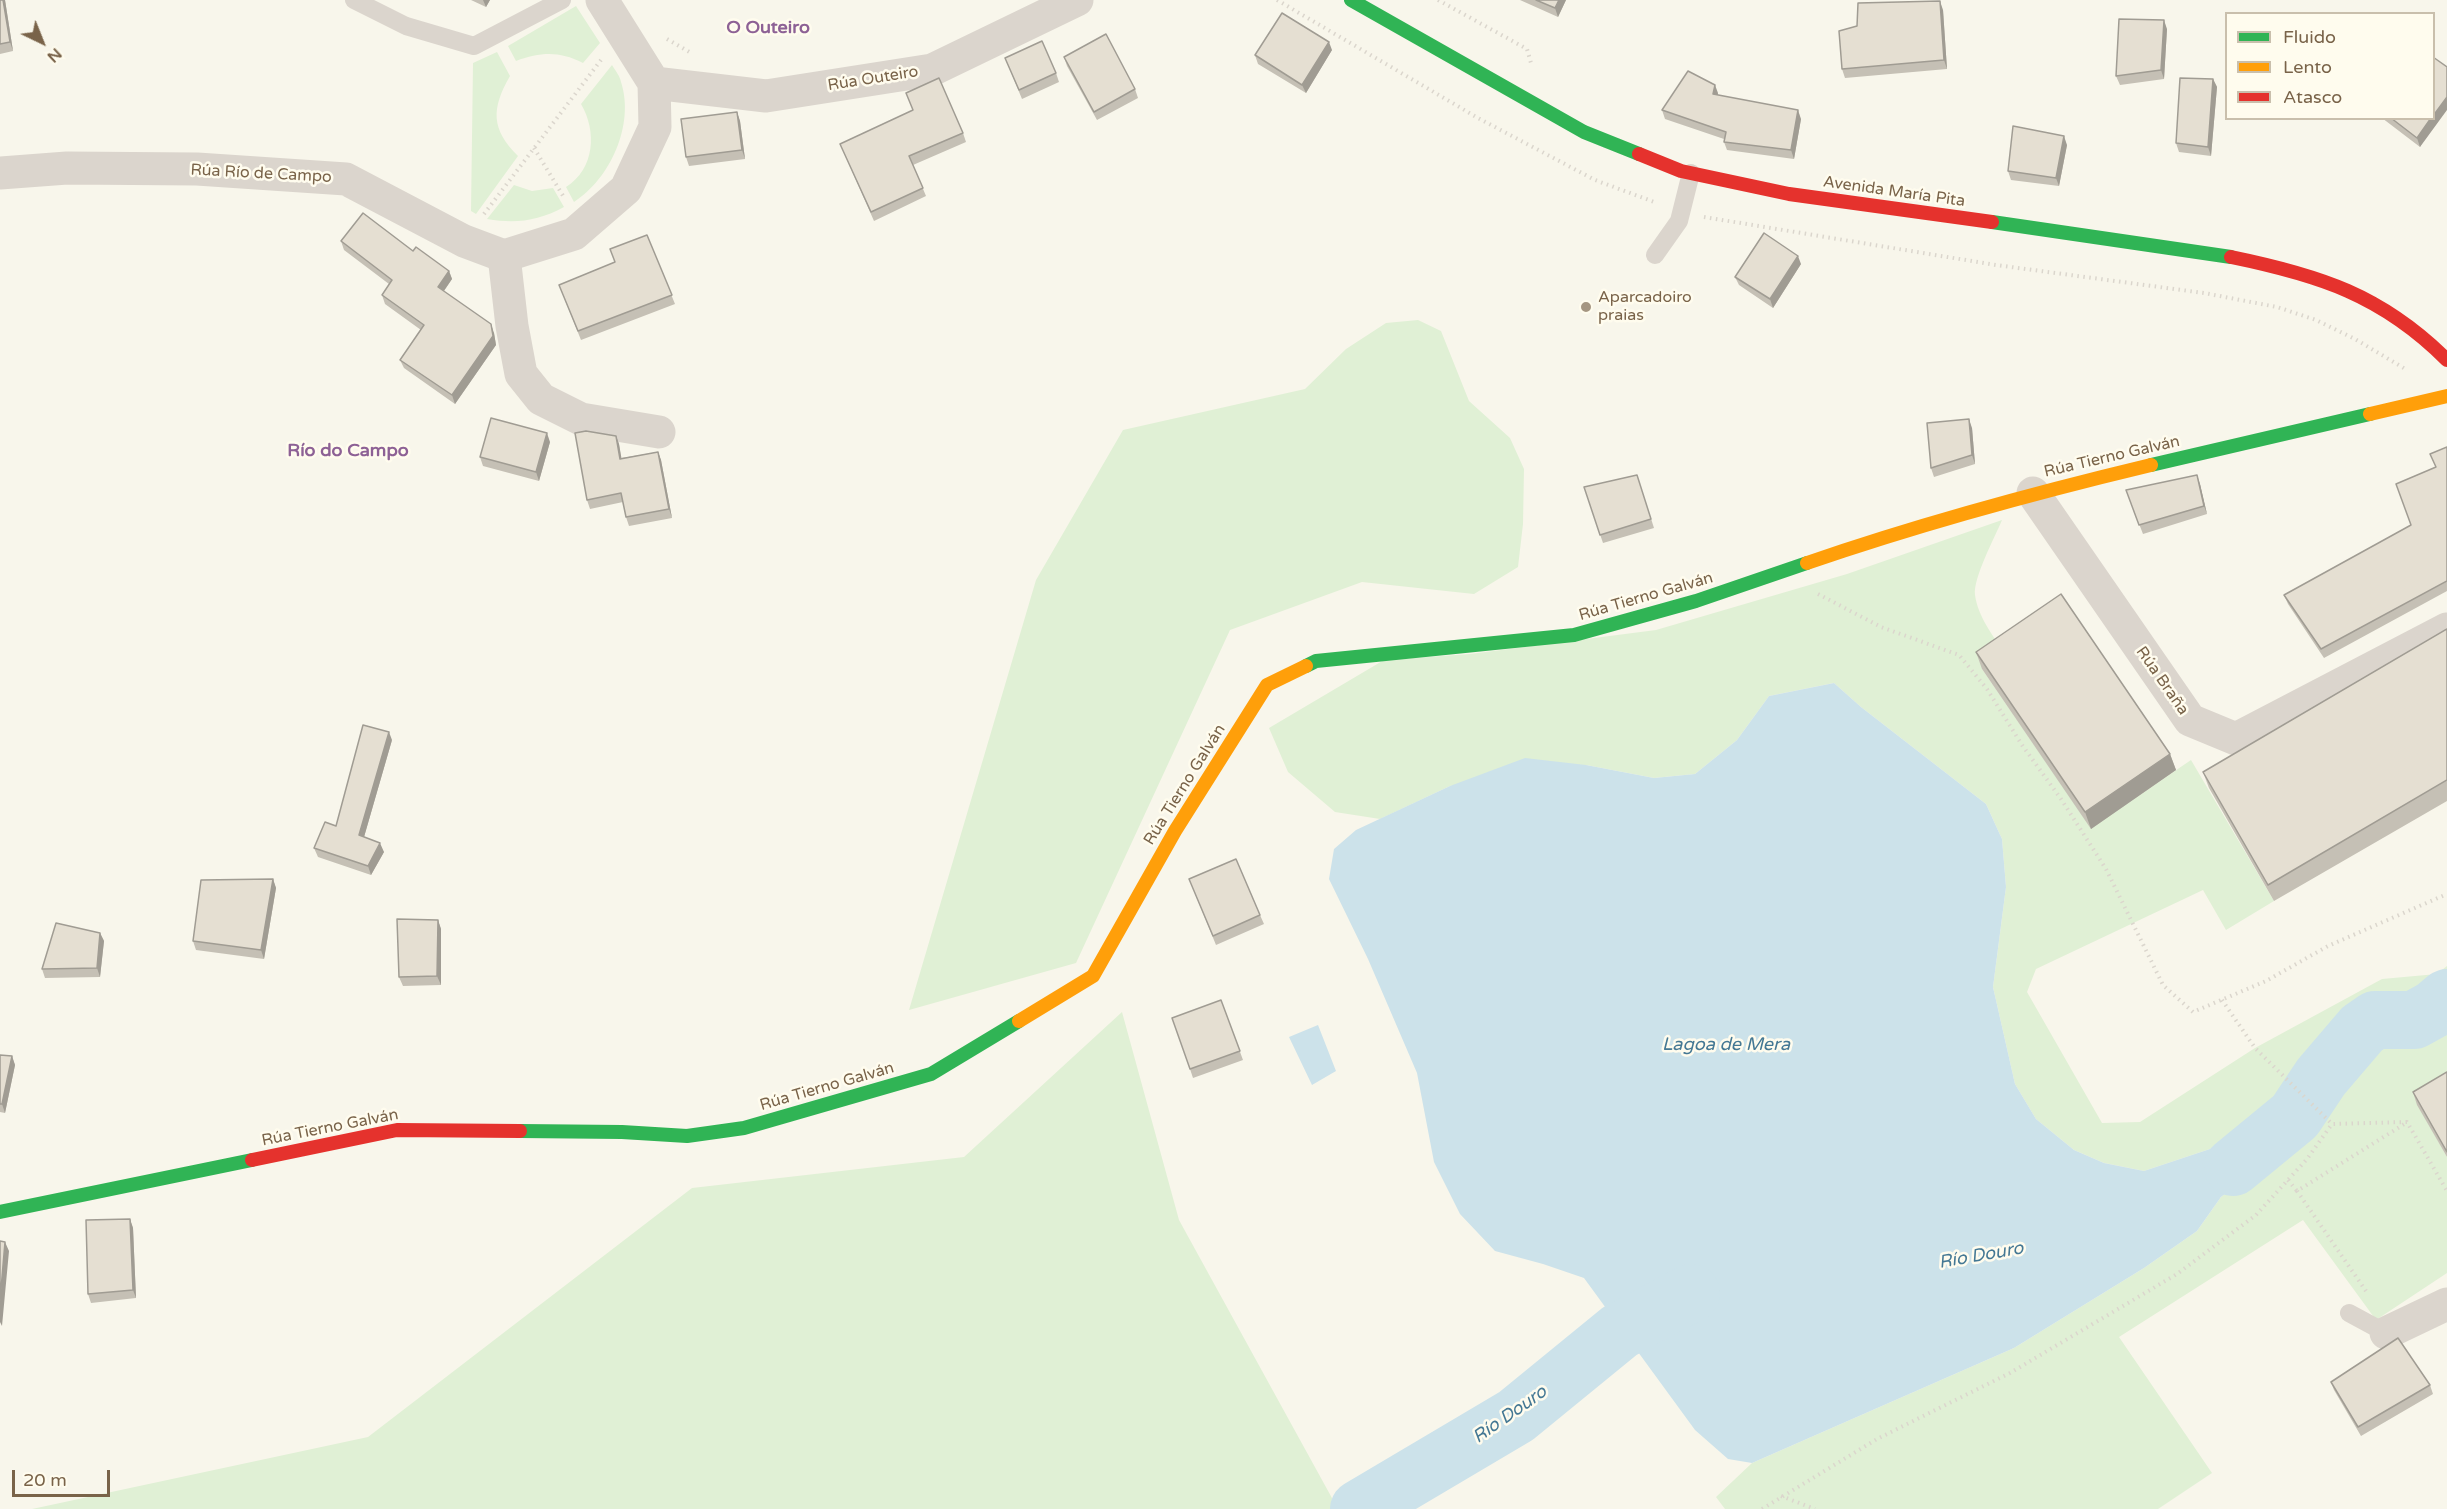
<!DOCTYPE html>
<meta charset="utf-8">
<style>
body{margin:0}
#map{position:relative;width:2447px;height:1509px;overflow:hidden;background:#f8f6eb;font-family:"Varela Round",sans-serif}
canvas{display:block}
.legend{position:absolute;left:2225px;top:12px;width:210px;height:108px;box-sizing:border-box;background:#fffcee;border:2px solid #c9bfac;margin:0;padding:8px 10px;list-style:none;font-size:18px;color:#796349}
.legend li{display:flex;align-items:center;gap:12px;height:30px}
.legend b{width:30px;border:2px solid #c9bfac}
.north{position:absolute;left:12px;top:12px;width:60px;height:60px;-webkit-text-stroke:4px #fffcee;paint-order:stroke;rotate:137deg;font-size:16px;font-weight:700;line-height:24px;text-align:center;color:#796349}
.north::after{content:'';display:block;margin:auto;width:21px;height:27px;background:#796349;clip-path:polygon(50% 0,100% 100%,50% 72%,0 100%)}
.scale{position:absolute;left:12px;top:1470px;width:98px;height:27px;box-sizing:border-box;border:3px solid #796349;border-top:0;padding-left:8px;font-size:18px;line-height:21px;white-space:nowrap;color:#796349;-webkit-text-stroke:4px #fffcee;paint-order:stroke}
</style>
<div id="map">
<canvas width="2447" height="1509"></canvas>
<ul class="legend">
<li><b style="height:8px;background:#30b455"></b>Fluido</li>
<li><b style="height:8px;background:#ff9f0a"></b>Lento</li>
<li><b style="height:8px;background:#e5322d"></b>Atasco</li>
</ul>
<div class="north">N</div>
<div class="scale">20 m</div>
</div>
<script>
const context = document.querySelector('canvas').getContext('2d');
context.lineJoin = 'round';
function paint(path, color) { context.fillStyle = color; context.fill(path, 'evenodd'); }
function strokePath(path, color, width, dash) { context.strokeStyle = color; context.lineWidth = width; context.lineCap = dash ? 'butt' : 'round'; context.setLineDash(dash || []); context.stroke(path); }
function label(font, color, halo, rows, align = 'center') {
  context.font = font + ' "Varela Round",sans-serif'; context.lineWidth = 5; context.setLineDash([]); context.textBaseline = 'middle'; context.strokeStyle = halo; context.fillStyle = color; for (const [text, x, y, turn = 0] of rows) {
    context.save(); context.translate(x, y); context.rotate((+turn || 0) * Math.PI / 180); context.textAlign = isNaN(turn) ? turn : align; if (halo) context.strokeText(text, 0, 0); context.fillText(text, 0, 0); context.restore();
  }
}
paint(new Path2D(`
 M576,6L600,43L583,63C559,51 541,52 516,61L508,46Z
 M497,52L510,76C491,109 491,129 518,156L476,214L471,211L473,63Z
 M612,65C615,70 620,76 621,82C635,125 610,179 574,202L566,187C595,169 597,131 581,104Z
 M514,185L532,191L553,188L564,207C538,221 516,224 487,219Z
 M1418,320L1441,331L1469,401L1510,438L1524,469L1523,524L1518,567L1474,594L1362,582L1230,630L1076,963L909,1010L1036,580L1123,430L1305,389L1346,349L1386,323Z
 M2002,520C1995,537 1973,578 1975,595C1978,617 1993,635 2004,653L1982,669L2091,828L2191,760L2274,901L2226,930L2203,890L2036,969L2027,992L2102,1123L2140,1122L2255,1048L2382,979L2437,974L2447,966V1087L2418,1105L2447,1157V1273L2376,1320L2303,1220L2119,1337L2212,1473L2158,1509H1725L1716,1497L1752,1463L2014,1348L2144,1268L2197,1231L2221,1197L2254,1173L2283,1146L2288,1111L2249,1136L2144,1171L2104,1163L2074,1150L2036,1119L2015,1084L1993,987L2006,887L2002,839L1986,804L1861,707L1834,683L1769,696L1737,740L1695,774L1654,778L1586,765L1450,786L1380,819L1335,812L1288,772L1269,728L1384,660L1470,654L1656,630L1847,574Z
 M1122,1012L1179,1220L1338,1509H32L368,1437L692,1188L964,1157Z`), '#e0f0d5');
paint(new Path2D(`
 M1834,683L1861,707L1986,804L2002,839L2006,887L1993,987L2015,1084L2036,1119L2074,1150L2104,1163L2144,1171L2249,1136L2288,1111L2300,1121L2283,1146L2254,1173L2221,1197L2197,1231L2144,1268L2014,1348L1752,1463L1728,1459L1695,1430L1584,1278L1543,1264L1495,1251L1460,1214L1434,1162L1417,1073L1368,959L1329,879L1334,849L1356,830L1450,786L1525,758L1586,765L1654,778L1695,774L1737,740L1769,696Z
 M1318,1025L1336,1071L1312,1085L1289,1037Z`), '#cce2ea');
strokePath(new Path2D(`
 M2233,1167L2295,1116L2321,1077L2362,1029L2375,1020H2414L2434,1009L2447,998
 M1359,1509L1516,1416L1620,1331L1691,1293`), '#cce2ea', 58);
strokePath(new Path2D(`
 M1277,0L1478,118L1595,180L1657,203
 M1438,0L1527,49L1531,63
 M667,39L691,53
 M534,148L565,199
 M484,214L601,60
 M1704,217L1996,265L2204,293L2277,307L2316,320L2355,339L2407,370
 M1818,594L1881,627L1959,655L1987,689L2022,745L2061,799L2106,869L2163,985L2193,1012L2266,981L2328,946L2447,894
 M2222,1000L2255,1048L2332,1124L2407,1122L2447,1191
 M2288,1180L2297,1191
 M2366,1291L2297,1191L2406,1123
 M1781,1496L1815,1509
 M1762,1509L1877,1439L2010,1373L2177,1274L2256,1215L2307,1159L2332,1124`), '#dbd6cd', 4, [1.5, 4.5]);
strokePath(new Path2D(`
 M354,0L406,26L474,46L562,0
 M1655,255L1679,221L1691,173
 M2349,1313L2386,1333`), '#dbd5cd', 18);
strokePath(new Path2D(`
 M654,83L766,96L932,70L1077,0
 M0,173L67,168L197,169L346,179L464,241L504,256L574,234L626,189L655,127L654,83L602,0
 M504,256L512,326L521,374L541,399L581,419L659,432
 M2033,493L2190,720L2236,739L2447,629
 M2386,1333L2447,1304`), '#dbd5cd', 33);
strokePath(new Path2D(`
 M1351,0L1584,132L1639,154
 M1992,222L2231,257
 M2151,465L2370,414
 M1306,666L1316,661L1574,635L1696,601L1807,563
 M520,1131L622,1132L687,1136L744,1128L931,1074L1019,1021
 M0,1212L252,1160`), '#30b455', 14);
strokePath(new Path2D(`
 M2370,414L2447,396
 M1807,563C1920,524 2034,493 2151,465
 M1019,1021L1093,976L1175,831L1267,685L1306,666`), '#ff9f0a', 14);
strokePath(new Path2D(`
 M1639,154L1681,171L1789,194L1992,222
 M2231,257C2319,275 2382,295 2447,360
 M252,1160L397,1130L520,1131`), '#e5322d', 14);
paint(new Path2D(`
 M0,0H5L13,51L0,54Z
 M471,0H490L486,7Z
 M1520,0H1566L1558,17Z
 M1943,10L1947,69L1845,78L1842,69Z
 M2167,29L2164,79L2120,85L2116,76Z
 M1332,50L1306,93L1258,64L1255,55Z
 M1064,57L1135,89L1138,98L1097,120L1067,66Z
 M1005,58L1056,73L1059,82L1022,99Z
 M2213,79L2217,87L2211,156L2179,152L2176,143Z
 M906,93L963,133L966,142L913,165L926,196L874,221L840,144L913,110Z
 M1718,93V95L1801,119L1794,159L1727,150L1724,142V139L1665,119L1662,110Z
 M737,112L740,121L745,159L689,166L686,157Z
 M2382,118H2433L2420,147Z
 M2067,145L2059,186L2011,180L2008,171Z
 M647,235L675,304L581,340L559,285L615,262Z
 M341,241L413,251L449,271L452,279L444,291L494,333L496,345L455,404L404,368L400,360L421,330L385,304L382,295L389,284L344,250Z
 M1801,264L1773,308L1739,285L1735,277Z
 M1972,428L1975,464L1934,477L1931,468Z
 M616,436L619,444L621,458L658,452L661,460L672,518L629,526L626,517L623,502L590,509L587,500Z
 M550,442L539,481L483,466L480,457Z
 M2447,447V591L2324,658L2288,604L2284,595L2411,525L2436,467L2430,454Z
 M1637,475L1654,528L1603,543L1584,487Z
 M2200,484L2207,514L2143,534L2126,490Z
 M2447,629V801L2274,901L2209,788L2203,772Z
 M1976,652L2170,754L2176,770L2091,829L1982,669Z
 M392,740L364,837L384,852L371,875L318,857L314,848L336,826Z
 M273,879L276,888L264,959L196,950L193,941Z
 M1189,879L1260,915L1264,924L1216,945Z
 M438,920L441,929V985L403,986L399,977Z
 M100,933L104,941L100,977L45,978L42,969Z
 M1221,1000L1243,1060L1193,1078L1190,1069Z
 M0,1055L12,1056L15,1065L5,1113L0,1112Z
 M2447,1072V1157L2417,1105L2413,1092Z
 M130,1219L133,1228L136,1298L91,1303L88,1294Z
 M2331,1382L2430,1385L2433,1394L2361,1436L2334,1390Z`), '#c5c0b5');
paint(new Path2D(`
 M3,0H5L13,51L10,42Z
 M483,0H490L486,7Z
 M1559,0H1566L1558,17L1555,8Z
 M1940,1L1943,10L1947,69L1944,60Z
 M2164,20L2167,29L2164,79L2161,70Z
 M1329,42L1332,50L1306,93L1302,85Z
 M2213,79L2217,87L2211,156L2208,147Z
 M1715,85L1718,93L1716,103L1713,94Z
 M2447,97V110L2420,147L2417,138L2431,118H2433V116Z
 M1798,110L1801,119L1794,159L1791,150Z
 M737,112L740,121L745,159L742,150Z
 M2064,136L2067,145L2059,186L2056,178Z
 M1798,256L1801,264L1773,308L1770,299Z
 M449,271L452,279L441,295L438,287Z
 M491,324L494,333L496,345L455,404L452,395Z
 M1969,419L1972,428L1975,464L1972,455Z
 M547,433L550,442L539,481L536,472Z
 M616,436L619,444L623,467L620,459Z
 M658,452L661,460L672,518L669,509Z
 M2197,475L2200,484L2207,514L2204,506Z
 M389,732L392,740L362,844L359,835Z
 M2170,754L2176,770L2091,829L2085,812Z
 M380,843L384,852L371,875L368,866Z
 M273,879L276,888L264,959L261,950Z
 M438,920L441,929V985L437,976Z
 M100,933L104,941L100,977L97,968Z
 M12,1056L15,1065L5,1113L2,1104Z
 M130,1219L133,1228L136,1298L133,1290Z
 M5,1242L9,1251L2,1326L0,1322V1301Z`), '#a09c93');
const building = new Path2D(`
 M0,0H3L10,42L0,44Z
 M1536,0H1559L1555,8Z
 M1940,1L1944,60L1842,69L1839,31L1857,26L1858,3Z
 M1282,13L1329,42L1302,85L1255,55Z
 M2119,19L2164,20L2161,70L2116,76Z
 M1106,34L1135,89L1094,112L1064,57Z
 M1042,41L1056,73L1019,90L1005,58Z
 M2433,57L2447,67V97L2433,116Z
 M1688,71L1715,85L1713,94L1798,110L1791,150L1724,142L1726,132L1662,110Z
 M939,78L963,133L909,156L923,188L871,212L840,144L913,110L906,93Z
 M2180,78L2213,79L2208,147L2176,143Z
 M737,112L742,150L686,157L681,119Z
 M2391,118H2431L2417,138Z
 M2013,126L2064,136L2056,178L2008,171Z
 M363,213L413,251L416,247L449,271L438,287L491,324L493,336L452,395L400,360L424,325L382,295L392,280L341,241Z
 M1764,233L1798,256L1770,299L1735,277Z
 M647,235L672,295L578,331L559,285L615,262L610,249Z
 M491,418L547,433L536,472L480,457Z
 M1969,419L1972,455L1931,468L1927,423Z
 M586,431L616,436L620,459L658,452L669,509L626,517L621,493L587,500L575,433Z
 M2447,447V581L2321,649L2284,595L2411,525L2396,484L2436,467L2430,454Z
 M1637,475L1651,519L1600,535L1584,487Z
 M2197,475L2204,506L2139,525L2126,490Z
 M2061,594L2170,754L2085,812L1976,652Z
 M2447,629V780L2268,885L2203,772Z
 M363,725L389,732L359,835L380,843L368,866L314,848L325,822L336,826Z
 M1236,859L1260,915L1213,936L1189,879Z
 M273,879L261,950L193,941L201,880Z
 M397,919L438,920L437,976L399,977Z
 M56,923L100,933L97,968L42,969Z
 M1221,1000L1240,1051L1190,1069L1172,1018Z
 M0,1055L12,1056L2,1104H0Z
 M2447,1072V1152L2413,1092Z
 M130,1219L133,1290L88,1294L86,1220Z
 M0,1241L5,1242L0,1301Z
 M2398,1338L2430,1385L2358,1427L2331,1382Z`);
paint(building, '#e5dfd2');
strokePath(building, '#a09c93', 1.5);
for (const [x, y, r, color] of [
 [1586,307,6,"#a59682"]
]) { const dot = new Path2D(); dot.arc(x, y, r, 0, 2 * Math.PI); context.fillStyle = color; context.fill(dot); strokePath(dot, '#fffcee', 2); }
label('16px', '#796349', '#fffcee', [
 ["Rúa Outeiro",873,79,-9],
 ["Rúa Río de Campo",261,174,3],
 ["Avenida María Pita",1894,192,8],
 ["Rúa Tierno Galván",2112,457,-13],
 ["Rúa Tierno Galván",1646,597,-16],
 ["Rúa Braña",2162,681,55],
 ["Rúa Tierno Galván",1185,785,-58],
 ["Rúa Tierno Galván",827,1087,-16],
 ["Rúa Tierno Galván",330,1128,-11]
]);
label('16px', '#796349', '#fffcee', [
 ["Aparcadoiro",1598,298],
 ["praias",1598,316]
], 'left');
label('bold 18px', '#8d6195', '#fffcee', [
 ["O Outeiro",768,28],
 ["Río do Campo",348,451]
]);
label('italic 18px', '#447894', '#fffcee', [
 ["Lagoa de Mera",1726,1045],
 ["Río Douro",1981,1256,-10],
 ["Río Douro",1510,1415,-35]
]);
</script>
